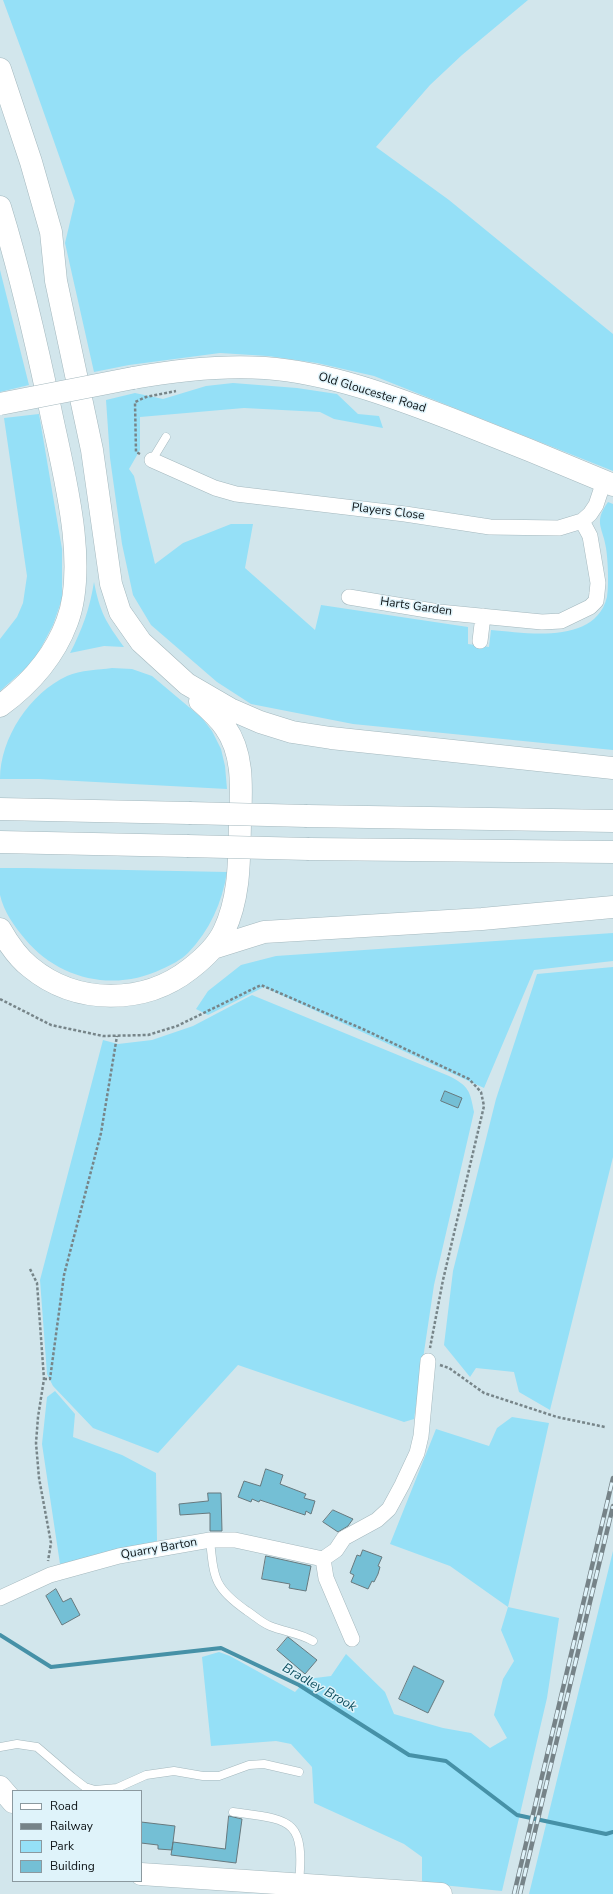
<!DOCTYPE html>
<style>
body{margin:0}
#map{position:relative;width:613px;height:1894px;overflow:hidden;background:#d2e6ec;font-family:"Nunito Sans",sans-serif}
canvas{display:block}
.legend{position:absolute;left:12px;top:1790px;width:130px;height:92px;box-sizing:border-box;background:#dff3fa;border:1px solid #8b999f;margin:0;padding:5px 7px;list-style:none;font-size:12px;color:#0d1316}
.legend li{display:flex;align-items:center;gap:8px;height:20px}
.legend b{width:20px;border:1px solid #8b999f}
</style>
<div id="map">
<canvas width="613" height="1894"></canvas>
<ul class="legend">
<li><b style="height:5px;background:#fff"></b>Road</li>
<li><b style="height:5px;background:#768388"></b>Railway</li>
<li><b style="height:11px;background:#95e0f7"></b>Park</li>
<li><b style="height:11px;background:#74bfd5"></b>Building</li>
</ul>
</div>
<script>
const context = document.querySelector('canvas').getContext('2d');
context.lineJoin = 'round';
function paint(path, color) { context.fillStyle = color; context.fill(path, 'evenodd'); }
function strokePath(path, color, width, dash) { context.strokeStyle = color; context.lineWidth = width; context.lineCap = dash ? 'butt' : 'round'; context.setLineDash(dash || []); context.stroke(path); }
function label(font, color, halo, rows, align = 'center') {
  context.font = font + ' "Nunito Sans",sans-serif'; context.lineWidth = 3; context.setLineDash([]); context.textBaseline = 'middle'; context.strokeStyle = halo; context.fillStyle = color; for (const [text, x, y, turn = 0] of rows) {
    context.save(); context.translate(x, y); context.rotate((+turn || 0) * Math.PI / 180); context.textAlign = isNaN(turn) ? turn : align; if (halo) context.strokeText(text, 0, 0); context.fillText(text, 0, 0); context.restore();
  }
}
paint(new Path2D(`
 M3,0H528L462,55L430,85L376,147L449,200L613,334V471L374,376L317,363L268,356L220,353L129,365L94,372L65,243L75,201L27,65Z
 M0,270L29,385L0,392Z
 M233,383L297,388L337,394L358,414L379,416L383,428L334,419L320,412L244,408L140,417V450L129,469L134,476L155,564L183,543L231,524H253L245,568L315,630L321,605L468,627V644L489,647L491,630C527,633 595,645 607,597C609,586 608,560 606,548C603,527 593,523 608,502L613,504V750L353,724L251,704L217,682L151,625L133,595L122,544L110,458L106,400L135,393L163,399L206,386Z
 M39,414L62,549V599L53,625L34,661L0,691V639L17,617L23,603L27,576L4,418Z
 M94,582C100,613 106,622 124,647L104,646L70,653C82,630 90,608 94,582Z
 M112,668L132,669L152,676L202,718L212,731L221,749L225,766L227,789L39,779H0C0,738 30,693 67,676C81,670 98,670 112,668Z
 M0,868H27L227,872C222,903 210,930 188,953C181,960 171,965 162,969C115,992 59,980 25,939C14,926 4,912 0,895C0,886 0,876 0,868Z
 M613,933V961L534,970L484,1088L264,987L208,1015L196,1009L208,991L241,965L276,956Z
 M613,967V1157L550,1410L519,1392L514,1372L476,1368L470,1377L444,1345L453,1271L496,1099L537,974Z
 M252,995L449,1076C469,1086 470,1091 474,1112L434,1285L414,1419L404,1422L238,1365L158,1453L93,1428L53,1386L47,1374L40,1280L103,1040L118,1044L152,1040L193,1026Z
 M55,1391L75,1414L73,1437L122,1455L156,1473L157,1541L60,1564L42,1444L47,1397Z
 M512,1417L549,1423L508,1607L559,1618L547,1698L502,1891L422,1883V1857L404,1844L314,1803L312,1767L291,1744L276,1741L211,1746L202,1657L219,1652L230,1656L295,1692L307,1679L331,1676L346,1654L385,1692L394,1714L443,1728L471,1733L490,1748L507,1738L494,1715L503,1679L514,1661L501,1630L508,1607L450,1566L390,1544L436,1429L489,1446L497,1428Z
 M613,1551V1894H529Z`), '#95e0f7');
strokePath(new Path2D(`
 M0,1635L51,1667L221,1648L299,1685L409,1755L446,1761L517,1815L606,1834L613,1832`), '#4691a7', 4);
const building = new Path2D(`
 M445,1091L462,1098L458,1108L441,1101Z
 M266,1469L283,1475L280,1484L306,1494L304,1498L315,1501L311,1514L306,1511L305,1515L260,1500L259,1502L252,1499L251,1502L238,1497L244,1481L260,1486Z
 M208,1493H221L222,1531H210V1513L180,1515L179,1504L208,1501Z
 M333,1510L353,1519L348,1526L338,1532L323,1522Z
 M363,1550L382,1557L378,1566L380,1567L378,1574L374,1582L372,1581L368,1589L351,1582L354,1575L350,1573L357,1555L360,1556Z
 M266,1556L311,1566L306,1591L289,1588L290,1584L262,1579Z
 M56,1589L63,1602L71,1598L80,1615L62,1625L46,1596Z
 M288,1637L317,1660L305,1674L277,1650Z
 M414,1666L444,1681L428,1713L399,1699Z
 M229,1816L242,1819L236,1863L171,1855L173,1842L225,1849Z
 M141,1822L175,1826L172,1850L158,1849V1845L141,1843Z`);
paint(building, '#74bfd5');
strokePath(building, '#67797e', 1);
const lane = new Path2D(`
 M152,460L166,437
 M210,1540C214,1579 214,1588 247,1611C255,1616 262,1623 270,1626C285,1632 300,1633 313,1641
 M0,1747L17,1744L37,1747L72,1777L85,1787L95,1790L117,1788L146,1775L174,1771L203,1776H219L249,1765L264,1764L299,1772
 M233,1812C291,1820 305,1818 299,1883`);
const street = new Path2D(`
 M152,460L215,488L236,494L405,514L490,527L559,528L582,521L590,514L596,505L604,481
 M349,597L439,612L542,622L561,621L590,607L596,601L597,593L598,583L590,536L582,521
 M480,641L483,616
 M0,1598L50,1575L119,1556L210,1540H235L323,1559
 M352,1639L326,1578L323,1559L336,1550L344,1538L377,1520L389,1509L402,1485L417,1453L421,1436L428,1361`);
const secondary = new Path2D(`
 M133,378C177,370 220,365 265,368C330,373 391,396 451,419C505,440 559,462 613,485
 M0,1787L13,1802
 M141,1874L441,1894`);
const highway = new Path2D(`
 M0,69L31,162L51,232L56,281L92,450L111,584L120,612L141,642L187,684L230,709L260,722L292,732L331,738L613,768
 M0,207C22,278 38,350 53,422C65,478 88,567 67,622C54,657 30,684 0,706
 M0,809L189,813
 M307,816L613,821
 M0,842L187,846
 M309,849L613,852
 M0,929C8,943 17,957 30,967C76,1005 144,1005 190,969C203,959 217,946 224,931C240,897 239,861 240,824C241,792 245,755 225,727C218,717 209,709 200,701
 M213,948L264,932L482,919L613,907`);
strokePath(lane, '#a4b8be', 9);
strokePath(street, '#a4b8be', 16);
strokePath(secondary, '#a4b8be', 23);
strokePath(highway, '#a4b8be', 23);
strokePath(new Path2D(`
 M140,454L136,452L135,402L146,397L176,391
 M0,999L51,1025L103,1036L148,1035L177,1026L261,985L365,1030L469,1079L481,1092L484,1106L443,1280L430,1348
 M30,1269L37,1283L44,1379L38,1417L36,1443L39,1478L51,1543L48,1561
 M440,1365L449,1368L484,1393L557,1417L605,1427
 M44,1379H50L64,1275L101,1133L117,1036`), '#778589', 2.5, [3, 2]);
strokePath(lane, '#fff', 8);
strokePath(street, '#fff', 15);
strokePath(secondary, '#fff', 22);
strokePath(highway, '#fff', 22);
const rail = new Path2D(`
 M514,1894L613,1478
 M520,1894L613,1506`);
strokePath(rail, '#768388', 4.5);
strokePath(rail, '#dff3fa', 3, [9]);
const secondaryBridge = new Path2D(`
 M0,404L133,378`);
const highwayBridge = new Path2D(`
 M189,813L307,816
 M187,846L309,849`);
strokePath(secondaryBridge, '#a4b8be', 23, []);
strokePath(highwayBridge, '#a4b8be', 23, []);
strokePath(secondaryBridge, '#fff', 22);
strokePath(highwayBridge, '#fff', 22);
label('12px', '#0d1316', '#dff3fa', [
 ["Old Gloucester Road",372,393,17],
 ["Players Close",388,512,7],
 ["Harts Garden",416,607,8],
 ["Quarry Barton",159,1549,-10]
]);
label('italic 13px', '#105161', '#dff3fa', [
 ["Bradley Brook",319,1688,30]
]);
</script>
